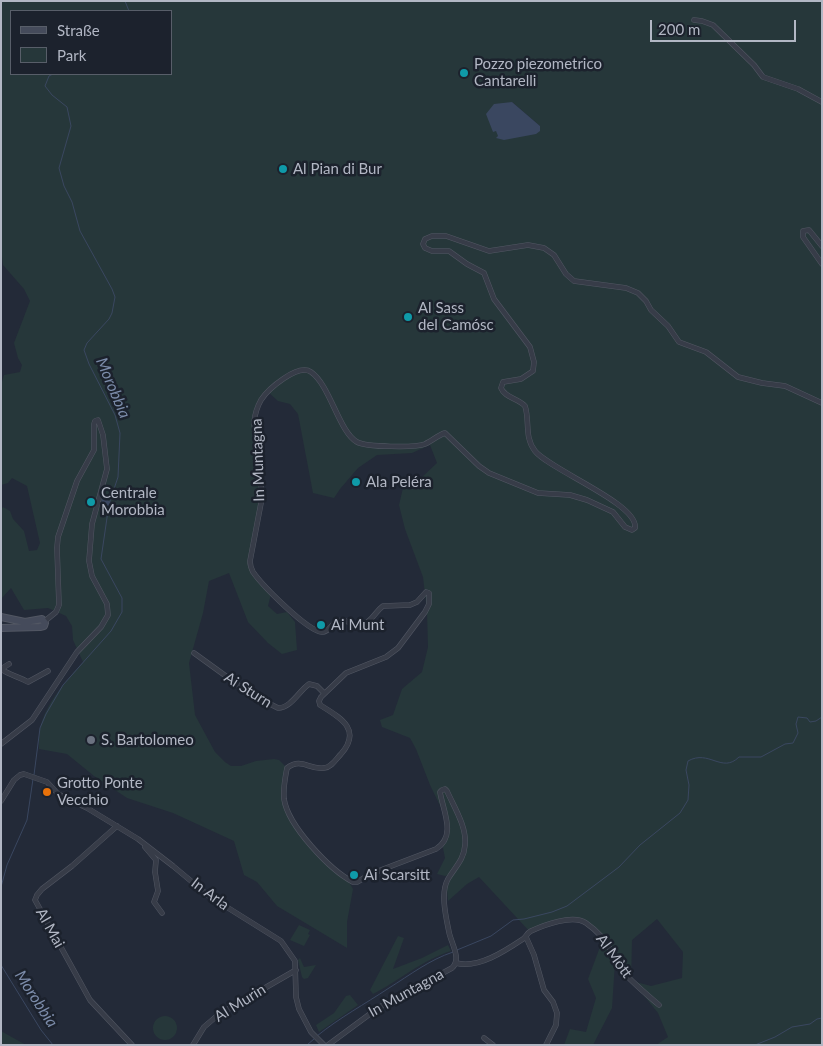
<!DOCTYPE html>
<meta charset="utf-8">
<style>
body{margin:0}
#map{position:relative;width:823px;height:1046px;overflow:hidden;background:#232a38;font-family:Lato,sans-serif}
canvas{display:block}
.frame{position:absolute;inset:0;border:2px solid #b2b7c4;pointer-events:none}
.legend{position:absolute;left:10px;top:10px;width:162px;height:65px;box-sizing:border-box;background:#1c222d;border:1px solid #585e69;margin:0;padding:6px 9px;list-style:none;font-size:15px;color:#b2b7c4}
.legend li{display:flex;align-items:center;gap:10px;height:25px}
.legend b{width:25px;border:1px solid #585e69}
.scale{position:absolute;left:650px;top:20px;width:146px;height:22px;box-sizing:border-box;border:2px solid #b2b7c4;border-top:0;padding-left:6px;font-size:15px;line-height:18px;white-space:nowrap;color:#b2b7c4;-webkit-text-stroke:4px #1c222d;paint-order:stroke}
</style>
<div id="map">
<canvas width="823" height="1046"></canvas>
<div class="frame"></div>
<ul class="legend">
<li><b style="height:6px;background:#454b5b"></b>Straße</li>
<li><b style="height:14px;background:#26373a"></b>Park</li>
</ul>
<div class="scale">200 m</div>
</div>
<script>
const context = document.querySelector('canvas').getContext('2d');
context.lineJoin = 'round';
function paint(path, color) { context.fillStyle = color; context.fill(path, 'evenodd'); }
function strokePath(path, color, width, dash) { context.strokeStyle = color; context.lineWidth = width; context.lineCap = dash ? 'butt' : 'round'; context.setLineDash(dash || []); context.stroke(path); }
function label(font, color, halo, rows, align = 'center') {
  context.font = font + ' Lato,sans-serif'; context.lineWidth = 5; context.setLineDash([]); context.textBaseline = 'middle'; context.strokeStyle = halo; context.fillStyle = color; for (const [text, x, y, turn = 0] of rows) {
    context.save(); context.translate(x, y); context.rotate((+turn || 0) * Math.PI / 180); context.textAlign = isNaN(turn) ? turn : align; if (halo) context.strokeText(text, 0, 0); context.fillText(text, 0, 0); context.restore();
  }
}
paint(new Path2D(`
 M1,1H822V1045H656L668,1037L658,1013L632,981L651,986L682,978L683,952L657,919L632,940L631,983L615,962L612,1008L593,1045H564L570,1029L586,1032L596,998L588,979L603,939L593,928L572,919L530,932L479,877L467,884L448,901L447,889L452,874L445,876L437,874L445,858L443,848L449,824L430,785L416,749L410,738L382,727L380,720L393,715L402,689L422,672L428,647L427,611L423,577L405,529L399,505L403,488L420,479L437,463L430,445L412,453L377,455L358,468L340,489L334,498L313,493L298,414L290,404L278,401L268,392L255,413L262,493L250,567L271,594L268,606L277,614L287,612L295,622L297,650L282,654L268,643L248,622L229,573L209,581L203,613L189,663L195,715L215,752L225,762L231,766H241L256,761L274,759L279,760L287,768L284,800L291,816L316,851L348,880L353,889L347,922V948L277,906L257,882L244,875L234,841L173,813L127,798L94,776L67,754L39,749C39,743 39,736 40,729C45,704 66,681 83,662L73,640L72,626L66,616L48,608L24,610L11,588L1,599V510L3,507L10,511L13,519L24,531L29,551L37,550L40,543L27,486L12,478L8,483L1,485V385L4,375L20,372L22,365L18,358L14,343L30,301L24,289L3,265L1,250ZM11,11H171V74H11ZM512,102L540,126L499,137L496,130Z
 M299,925L310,930L308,934L310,935L304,946L290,940Z
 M398,936L404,938L393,969L422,958L448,945L451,951C422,960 399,981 373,994L370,990Z
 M300,958L304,967L316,965L308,978L304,979L302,977L298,960Z
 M350,995L358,1005L319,1032L316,1025L334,1013L346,996Z
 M153 1028a12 12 0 1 1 24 0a12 12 0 1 1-24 0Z
 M1,1031L26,1045H1Z`), '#26373a');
paint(new Path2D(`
 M512,102L540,126V131L536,134L504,140L496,138L498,136L496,131L493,132L486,114L494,104Z`), '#3a4760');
strokePath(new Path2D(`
 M125,1L129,11
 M34,775L40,728L46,714L63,685L111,631L122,612V598L101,559L109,504L118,477L120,433L115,415L89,364L84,350L87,343L109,319L112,313L115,297L112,289L80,231L72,202L64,186L59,168L71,126L67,107L52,95L45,86L49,76L53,74
 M1,887L7,865L27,820L33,779
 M457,950L491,936L513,920L524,919L552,912L567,906L619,867L640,845L680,813L688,800L689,785L686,770L688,761C709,749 722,774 739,757H761L785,744L793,743L798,733L796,724L798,717L807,718L810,722L816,721L822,717
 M1,965L41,1030L53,1045
 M317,1036C339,1018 365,1004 389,988C410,975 429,960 453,952
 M307,1045L314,1039
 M755,1045L775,1037L792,1027L810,1024L817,1019L822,1018`), '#3a4760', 1);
strokePath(new Path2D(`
 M104,501L109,504`), '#3a4760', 5);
const street = new Path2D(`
 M694,20L702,21L713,25L754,65L763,77L798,89L822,102
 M822,246L809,230L803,231V237L822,264
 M194,653L252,695L278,708C291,708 299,691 309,684L317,686L324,693
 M1,669C11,676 18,676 28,682L48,671
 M1,669L9,664
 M1,744L32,720L77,652L101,627L108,615L107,604L92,576L89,561L92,524L107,469L103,435L98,420L95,421L94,424V450L77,481L58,537L57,548L59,605L56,612L45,621
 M1,801L14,780L20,775L24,774L47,782L58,794L87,808L138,839L173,866L209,896L281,941L295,961L296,997L299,1009L311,1032L324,1045
 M117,826L72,866L42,889L37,895L35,900L90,1000L132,1045
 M145,847L156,860L155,872L158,891L154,902L162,913
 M526,937L534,955L544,990L553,1002L557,1013L556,1025L546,1045
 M456,963C478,969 505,951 523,939C526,937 527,933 531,931C544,925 573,914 586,923C596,930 606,940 611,951C613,956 614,961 617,965C629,980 645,993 659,1005
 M484,1038L493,1045
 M193,1045L204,1027L218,1015L296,970
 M328,1045L378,1008L452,968C462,959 451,943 449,932C446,917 440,893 448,879C455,867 464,860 465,845C467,827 454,807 447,791L445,789L442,790L440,792C443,811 457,836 436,849L373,873L357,882H353C330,870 288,826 284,799C283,789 285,778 287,768C302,757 308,770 324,768C332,767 336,759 341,754C363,729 339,717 320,705L319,701L321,697L346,673L386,657L398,648L425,612L429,604V593L426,592L417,602L410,605L383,606C376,611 372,621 364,624C355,627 346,618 337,621C331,624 330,632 322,632C307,631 262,585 253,572C251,568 250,565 250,561L261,503L262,493L254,422C255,414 257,407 261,400C268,389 298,363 311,372C330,385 339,432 357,442C366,447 415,448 425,444C432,441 438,435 445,433L479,466L489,473L538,493L570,495L587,500L613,512L625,527L632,530L635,528C639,504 550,470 535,451C524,437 530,421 525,406C518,398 505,398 501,388L503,382L521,379L533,371L534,362L530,347L494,299L484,273L467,264L449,251H432L425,248L423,244L425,239L432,236H446L489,251L528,245L544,248L554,255L566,274L574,281L626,288L638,293L646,301L651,310L668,326L679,342L706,352L738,377L762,383L785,386L822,403`);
const secondary = new Path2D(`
 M1,617L25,622L42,619L45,623L44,626L40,627L1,628`);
strokePath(street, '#525763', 5.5);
strokePath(secondary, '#525763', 8);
strokePath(street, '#373c48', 4.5);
strokePath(secondary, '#454b5b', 6);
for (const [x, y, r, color] of [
 [464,73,5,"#0f9aa8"],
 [283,169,5,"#0f9aa8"],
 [408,317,5,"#0f9aa8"],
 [356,482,5,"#0f9aa8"],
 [91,502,5,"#0f9aa8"],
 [321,625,5,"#0f9aa8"],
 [91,740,5,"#6b7280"],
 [47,792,5,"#e8710a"],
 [354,875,5,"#0f9aa8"]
]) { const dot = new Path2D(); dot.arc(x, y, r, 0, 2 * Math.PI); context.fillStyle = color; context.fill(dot); strokePath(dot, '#1c222d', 2); }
label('15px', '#b2b7c4', '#1c222d', [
 ["Pozzo piezometrico",474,64],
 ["Cantarelli",474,81],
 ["Al Pian di Bur",293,169],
 ["Al Sass",418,308],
 ["del Camósc",418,325],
 ["Ala Peléra",366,482],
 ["Centrale",101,493],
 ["Morobbia",101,510],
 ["Ai Munt",331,625],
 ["S. Bartolomeo",101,740],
 ["Grotto Ponte",57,783],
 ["Vecchio",57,800],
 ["Ai Scarsitt",364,875]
], 'left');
label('15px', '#b2b7c4', '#1c222d', [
 ["In Muntagna",258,460,-92],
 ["Ai Sturn",248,690,32],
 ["In Arla",210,894,37],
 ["Al Mai",50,928,61],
 ["Al Mòtt",614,956,54],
 ["In Muntagna",406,993,-29],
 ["Al Murin",240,1003,-32]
]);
label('italic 16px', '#7c8caa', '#1c222d', [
 ["Morobbia",113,388,67],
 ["Morobbia",36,999,57]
]);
</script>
